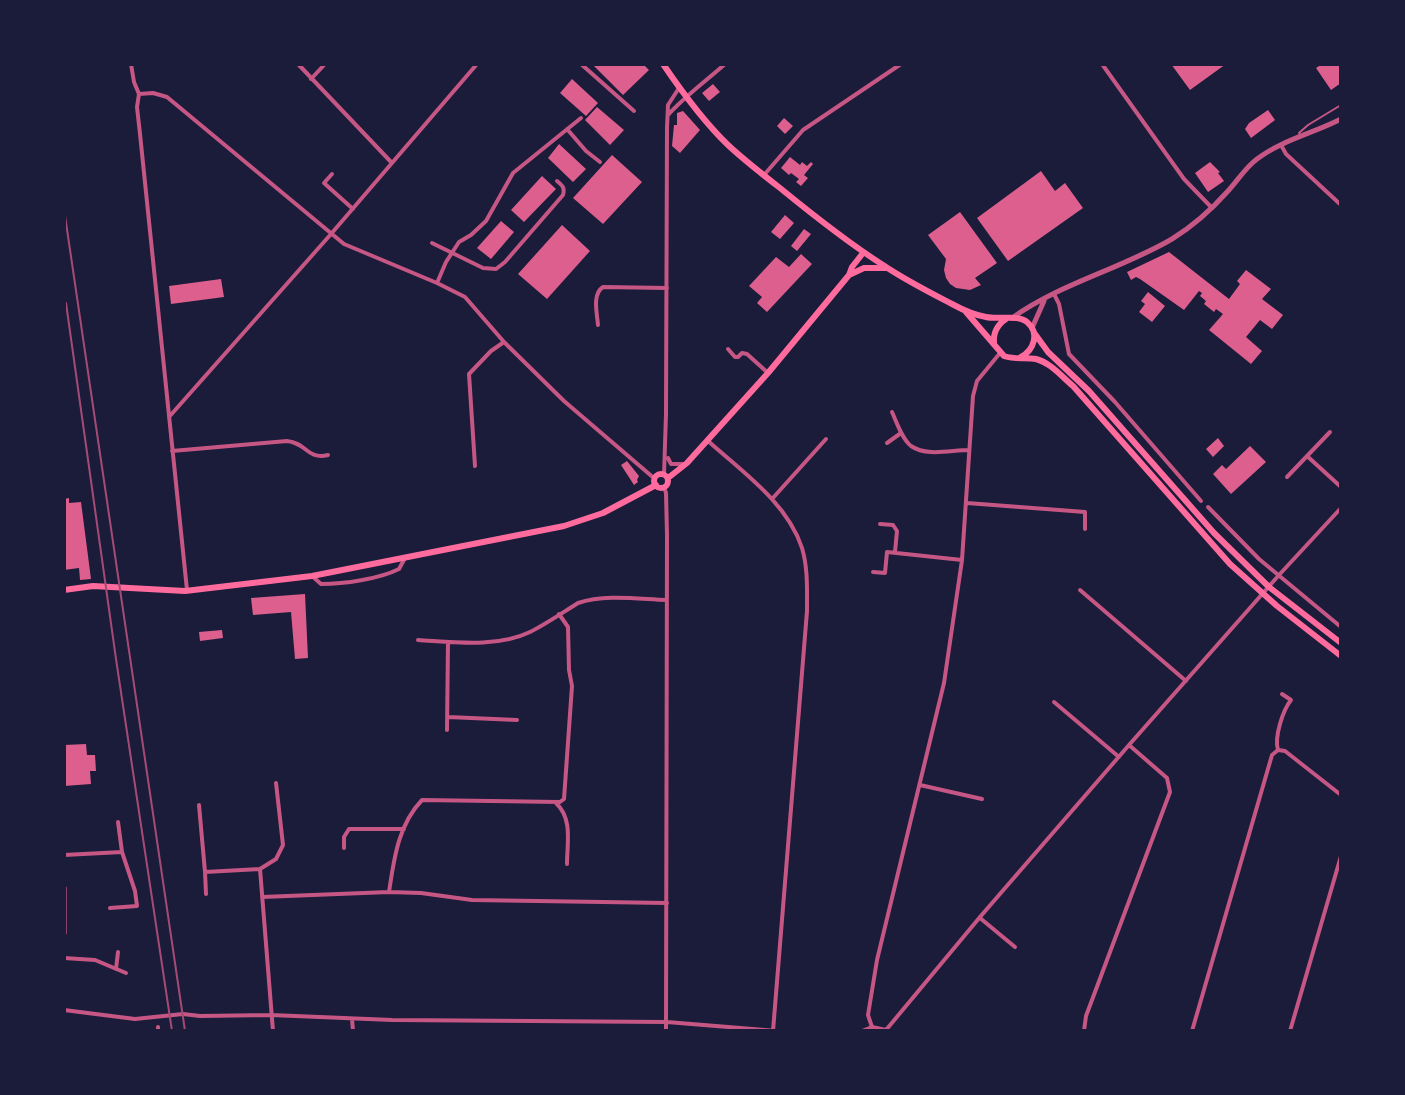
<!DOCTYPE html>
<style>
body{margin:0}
#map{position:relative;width:1405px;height:1095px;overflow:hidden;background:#1b1b3a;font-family:Jost,sans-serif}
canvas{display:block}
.frame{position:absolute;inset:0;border:66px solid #1b1b3a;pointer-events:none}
</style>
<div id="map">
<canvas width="1405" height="1095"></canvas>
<div class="frame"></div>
</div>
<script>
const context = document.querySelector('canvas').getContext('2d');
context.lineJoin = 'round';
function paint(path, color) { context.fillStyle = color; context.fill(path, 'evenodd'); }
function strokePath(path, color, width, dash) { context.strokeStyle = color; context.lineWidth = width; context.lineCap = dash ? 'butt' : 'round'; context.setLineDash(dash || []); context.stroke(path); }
paint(new Path2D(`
 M592,64H643L649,70L623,95Z
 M1171,64H1226L1190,90Z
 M1322,64H1341V83L1331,90L1316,68Z
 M572,79L598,103L586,116L560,93Z
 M713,84L720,92L709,101L702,93Z
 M597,107L624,130L610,145L585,120Z
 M1268,110L1275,120L1251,138L1245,129L1249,123Z
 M683,111L700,130L680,153L672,146L674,125H677V113Z
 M784,118L793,126L785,134L777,126Z
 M559,144L586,169L573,182L548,158Z
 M612,155L642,182L603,224L573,198Z
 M790,157L800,165L802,162L807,166L811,162L813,164L804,175L808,178L801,186L796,182L799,179L791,173L789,175L781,168Z
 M1210,162L1220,172L1218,173L1224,181L1208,192L1195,173Z
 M1041,171L1055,191L1065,183L1083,208L1008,261L977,218Z
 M542,176L556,189L524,222L511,210Z
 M960,212L997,263L975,278L981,285L970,290L956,288L950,284L946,278L944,270L946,259L928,235Z
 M785,215L794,223L780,239L771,232Z
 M501,221L514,232L491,259L477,248Z
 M562,225L590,251L547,299L518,274Z
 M804,229L811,234L797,251L791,246Z
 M1169,252L1229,299L1240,284L1237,281L1246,270L1271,289L1262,299L1283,315L1272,329L1260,320L1246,337L1262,351L1251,364L1209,330L1223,314L1216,309L1214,312L1204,304L1206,301L1200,296L1202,293L1199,291L1184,310L1140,279L1136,277L1131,280L1127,272Z
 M801,254L812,264L767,312L757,303L762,297L749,286L776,257L789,267Z
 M221,279L224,297L171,304L169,286Z
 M1148,292L1165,306L1152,322L1139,312L1145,304L1141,301Z
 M1218,438L1224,446L1213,457L1206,449Z
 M1250,446L1266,462L1231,494L1213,474L1222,465L1226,469Z
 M627,461L639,476L637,480L638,482L634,485L621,465Z
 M69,498V503L81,502L91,579L80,580L79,568L64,570V499Z
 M305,594L308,658L295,659L291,612L253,615L251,598Z
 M222,630L223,638L200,641L199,632Z
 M86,744L87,755H95L96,771H90L91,784L64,786V745Z`), '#dd5f8e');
strokePath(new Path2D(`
 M1300,136L1299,133L1308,125L1341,105`), '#c65784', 2);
strokePath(new Path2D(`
 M131,64L134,82L139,94L137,107L140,134L187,590
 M298,64L392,163
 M581,64L634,111
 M1102,64L1184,179L1212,208
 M311,79L325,64
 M139,94L153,93L167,97L344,244L437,283L465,297L504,342L564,401L655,479
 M668,115C684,97 706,81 725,64
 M567,129L586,151L600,162
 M1281,145L1286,154L1341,205
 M332,174L324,183L353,209
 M764,175L803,130L901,64
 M432,243L483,268L496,269L505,262L563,195C565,188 563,186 557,181
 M437,283L446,262L459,242L471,235L486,221L513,173L581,118
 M1054,294L1059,304L1069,354L1115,402L1201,501
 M598,325C597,313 592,294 603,287L667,288
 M728,349L735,357H738L742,353L747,354L768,373
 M892,412C897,423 902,439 911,446C927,457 951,450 969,450
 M169,417L331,234L477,64
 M707,440C741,471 787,502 802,548C808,568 807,590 807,611L773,1031
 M887,443L901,433
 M172,451L287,441C307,443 307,460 328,455
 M1307,456L1341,487
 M668,458L671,464H683
 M475,466L469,374L491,351L504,342
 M664,475L666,414L667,128L668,105L679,88
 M1287,477L1330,432
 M664,487L666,493L667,535L666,1031
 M772,499L826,439
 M967,503L1085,512V529
 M1208,507L1259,559L1341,627
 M880,524L893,525L897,531L895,552
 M873,572L885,573L887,552L962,560
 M312,576L321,584C344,584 379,579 399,569L405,558
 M1080,590L1186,681
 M418,640C453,642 497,648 530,632C546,624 562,613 578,603C605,594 638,599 666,600
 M1054,702L1119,757
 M448,717L517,720
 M447,730L448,642
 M1278,750L1285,751L1341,795
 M920,785L982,799
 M556,803C573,819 567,843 567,864
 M199,805L205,872
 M344,848V837L349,829H404
 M64,855L122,852
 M260,869L273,1031
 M389,892C394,859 398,825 422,800L560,802L564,799L572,686L569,670L568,627L559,614
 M206,894L205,872L260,869L276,859L283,845L276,783
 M262,897L389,892L421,893L472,900L667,903
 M110,908L137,906L135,891L122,852L118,822
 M980,918L1015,947
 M64,958L95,960L126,973
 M116,969L118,952
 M64,1010L135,1019L183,1014L200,1016L271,1015L392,1020L667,1022L777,1031
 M352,1019L353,1031
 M158,1027V1031
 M872,1027L868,1015L877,960L944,683L962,560L973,396L977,381L1000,353
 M886,1030L980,917L1129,745L1279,575L1341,508
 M862,1031L872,1027L886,1030
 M1084,1031L1086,1016L1170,792L1167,778L1129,745
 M1192,1031L1272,755L1278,750C1274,737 1283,710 1291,700L1282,694
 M1290,1031L1341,856`), '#c65784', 4);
strokePath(new Path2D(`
 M1012,318C1061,283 1121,269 1172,239C1193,226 1212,209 1228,191C1238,180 1246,167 1257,159C1282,140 1314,133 1341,119
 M1032,328L1044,301`), '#c65784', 5);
strokePath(new Path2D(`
 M64,888V933`), '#ff6b9d', 5);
strokePath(new Path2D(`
 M663,64C682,92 703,121 728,145C744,160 762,174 780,188C813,215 847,242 883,265C905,280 929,292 952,304C963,310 974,315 986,317C999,320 1018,314 1027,322C1040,333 1034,350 1021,357
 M849,275L864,268H886
 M966,312L1004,356C1015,360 1025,357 1036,359C1051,363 1062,377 1073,386L1230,564L1277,606L1341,656
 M1035,334L1048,352L1089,391L1214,533L1269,587L1341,643
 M994,343C993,332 997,325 1006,319
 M654 481a7 7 0 1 1 14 0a7 7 0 1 1-14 0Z
 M668,478L687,463L768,373L849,275L852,267L863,253
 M64,590L93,586L185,591L312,576L564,526L603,513L656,485`), '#ff6b9d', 6);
strokePath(new Path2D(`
 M64,209L185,1031
 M66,303L116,659L172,1031`), '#a44b75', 2);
</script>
